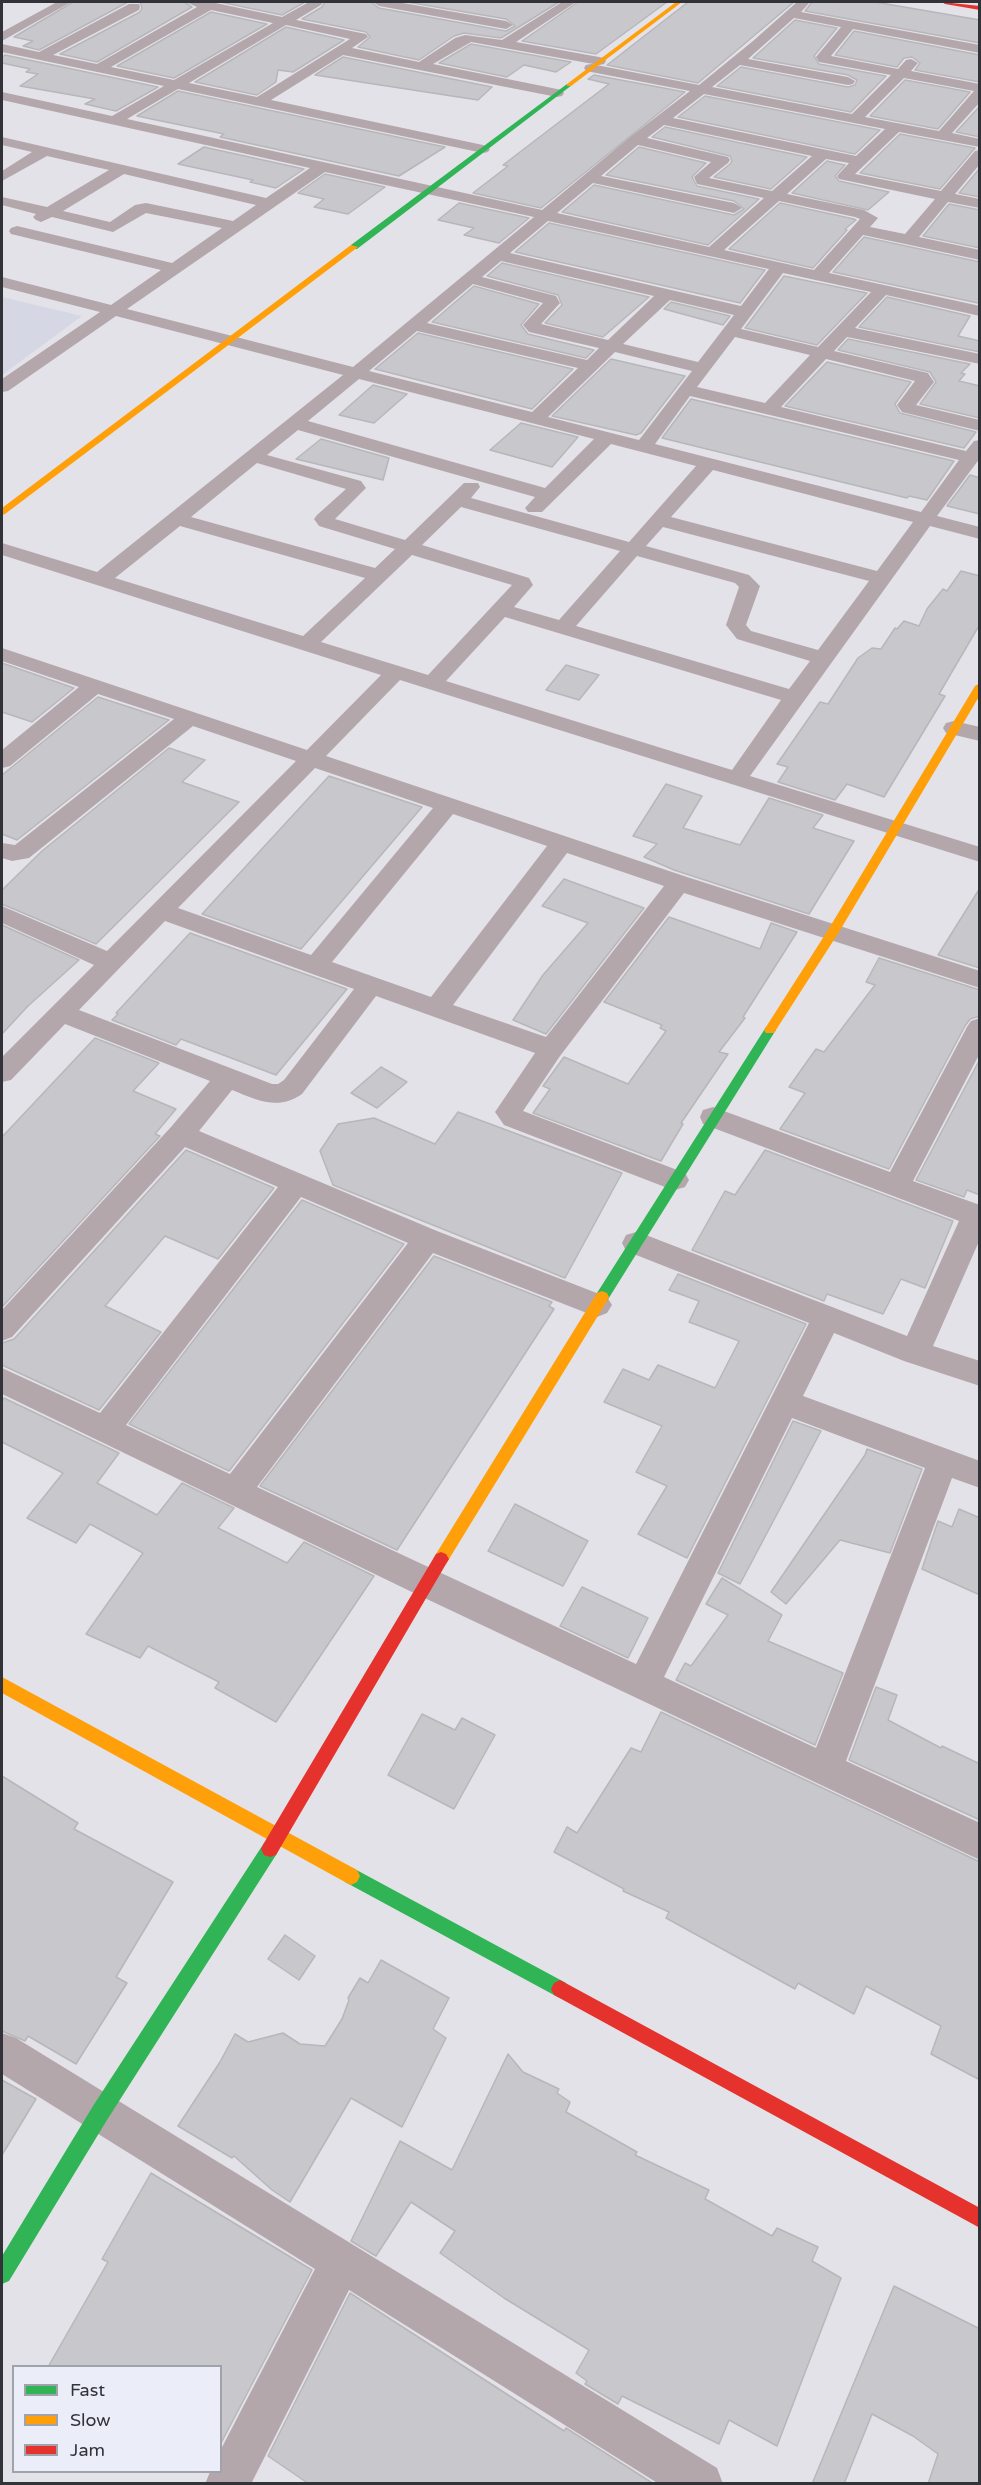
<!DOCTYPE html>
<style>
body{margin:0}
#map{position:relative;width:981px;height:2485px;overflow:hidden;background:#e2e2e8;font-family:"Varela Round",sans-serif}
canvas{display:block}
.frame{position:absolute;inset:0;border:3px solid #323338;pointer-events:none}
.legend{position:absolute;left:12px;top:2365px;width:210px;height:108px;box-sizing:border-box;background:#ebedf9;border:2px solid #a1a3ac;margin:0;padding:8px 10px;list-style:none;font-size:18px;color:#323338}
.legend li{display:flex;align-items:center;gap:12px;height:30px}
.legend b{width:30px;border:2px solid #a1a3ac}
</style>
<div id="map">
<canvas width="981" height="2485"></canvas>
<div class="frame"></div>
<ul class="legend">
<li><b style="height:8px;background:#30b455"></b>Fast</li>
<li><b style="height:8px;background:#ff9f0a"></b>Slow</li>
<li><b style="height:8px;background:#e5322d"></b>Jam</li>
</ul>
</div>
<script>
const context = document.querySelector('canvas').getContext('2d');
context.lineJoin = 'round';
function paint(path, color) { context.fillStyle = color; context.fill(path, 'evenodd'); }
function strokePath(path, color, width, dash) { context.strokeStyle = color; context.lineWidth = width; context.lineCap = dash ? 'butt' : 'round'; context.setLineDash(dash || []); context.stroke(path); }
paint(new Path2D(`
 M2,297L82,316L2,375Z`), '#d5d7e4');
const building = new Path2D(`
 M73,2H184L192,7L97,62L60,54L140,12L142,8L140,2H128L39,50L23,46L33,41L14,37Z
 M220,2H305L282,15Z
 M325,2H371L379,8L506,31L515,26L506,19L407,2H559L501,38L464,33L454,36L419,60L358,47L370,37L366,32L302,19L322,7Z
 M578,2H667L596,54L522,41Z
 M688,2H794L698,83L607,65Z
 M812,2H875L980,20V43L805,11Z
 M211,12L267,24L174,78L117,66Z
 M795,20L837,28L814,56L819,64L886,76L851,112L717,86L741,67L848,87L855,85L857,80L848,75L753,58Z
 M286,27L344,40L293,72L278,70L276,82L257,95L195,82Z
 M854,31L980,55V82L915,70L920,63L912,57L904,58L897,67L835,55Z
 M471,44L571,62L556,72L524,65L507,77L439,63Z
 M5,55L158,87L116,111L85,104L95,99L20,86L38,74L26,72L30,69L2,63V57Z
 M343,57L492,87L478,100L315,75Z
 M594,75L685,92L541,208L473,193L508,166L503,165L609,84L588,79Z
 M905,80L970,92L938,129L870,116Z
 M178,91L445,147L399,176L220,137L224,134L137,116Z
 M705,96L880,130L855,154L678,117Z
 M980,106V137L956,132Z
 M665,127L807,157L771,189L714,177L730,164L732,161L730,156L652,137Z
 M900,134L975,148L940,189L860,173Z
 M204,147L304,169L276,188L250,182L253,180L178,164Z
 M639,147L706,163L692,177L697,186L759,199L708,245L562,212L594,185L734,215L744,209L734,201L606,175Z
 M827,161L845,165L835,176L839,181L889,192L868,210L792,193Z
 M980,168V197L959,193Z
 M325,174L385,187L348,214L314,207L324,199L298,193Z
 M459,203L529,218L499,243L464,235L474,228L438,220Z
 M780,203L854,219L856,220L845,229L847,230L813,268L729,249Z
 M949,204L980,210V248L923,236Z
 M549,223L765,270L740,303L515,252Z
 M864,237L980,262V301L978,303L833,272Z
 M502,263L649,297L603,337L545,323L562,305L558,295L487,276Z
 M784,276L867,293L817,345L745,328Z
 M474,286L539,304L521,325L528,334L594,350L586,358L432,322Z
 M887,297L970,316L958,336L980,341V352L859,327Z
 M671,302L730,316L723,325L664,309Z
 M418,333L573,369L532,409L375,369Z
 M848,339L970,364L961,373L965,374L959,381L980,386V418L920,404L936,382L930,372L838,350Z
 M611,359L685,376L641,433L636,435L552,416Z
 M827,362L911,382L895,404L900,413L976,432L964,448L785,406Z
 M373,385L407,394L374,423L339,415Z
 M691,399L954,461L927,500L909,496L907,498L662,438Z
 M521,423L578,437L552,467L490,450Z
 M321,439L389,458L383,480L296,459Z
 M970,475L980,478V514L947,506Z
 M961,571L980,576V624L939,694L945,696L884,797L847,784L835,800L778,782L788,767L777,764L820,702L828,704L858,658L872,648L881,649L895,628L897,629L904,621L919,626L927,609L943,589L947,591Z
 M2,663L74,688L32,722L2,712Z
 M566,665L599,675L579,700L546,690Z
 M98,697L169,720L17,840L2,834V775Z
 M169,748L205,760L182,782L239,802L96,944L2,904V890L42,851Z
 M329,776L422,807L301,949L202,914Z
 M666,784L702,796L683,828L740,845L769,798L823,815L813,828L854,841L809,914L674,870L644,857L657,844L633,836Z
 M564,879L644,908L546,1034L513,1020L543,975L588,923L542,906Z
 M980,888V968L938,955Z
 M669,917L760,949L771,923L797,932L743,1017L745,1018L719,1052L728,1054L681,1123L683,1124L661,1161L533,1113L550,1089L543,1086L564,1057L628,1084L666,1031L660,1028L662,1025L604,1002Z
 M2,925L79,960L28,1006L2,1034Z
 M190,933L347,989L276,1075L181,1039L176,1045L112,1020L118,1014L116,1013Z
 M879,958L980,990V1016L970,1019L965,1026L889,1169L780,1129L805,1093L789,1087L816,1049L824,1052L875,985L866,982Z
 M95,1038L159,1063L133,1091L176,1109L155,1134L160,1136L2,1307V1137Z
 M980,1059V1195L967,1190L964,1197L916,1180Z
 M381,1067L407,1082L377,1108L351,1093Z
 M458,1112L622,1173L565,1278L333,1185L320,1151L338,1124L374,1118L435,1144Z
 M186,1150L274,1188L218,1259L165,1236L105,1306L161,1332L99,1410L2,1365V1343L14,1339Z
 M765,1150L953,1221L925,1288L901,1279L883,1314L827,1294L824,1301L692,1250L725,1191L735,1195Z
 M302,1200L404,1244L229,1471L129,1424Z
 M434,1256L552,1302L549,1306L554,1309L397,1550L260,1486Z
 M678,1274L806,1324L687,1558L638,1534L667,1486L636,1472L662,1426L604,1402L623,1369L649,1380L658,1365L715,1388L739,1341L689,1322L699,1301L669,1290Z
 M4,1398L119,1453L97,1483L157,1515L182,1483L234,1508L218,1528L287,1563L304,1542L374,1576L276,1722L215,1688L219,1682L148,1646L140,1658L86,1634L143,1553L90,1524L76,1543L27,1518L63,1473L2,1442V1401Z
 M793,1421L821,1431L740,1584L718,1573Z
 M867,1449L922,1469L890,1553L840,1540L786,1604L771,1592L865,1455Z
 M515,1504L588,1541L563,1586L488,1551Z
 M959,1509L980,1518V1595L922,1569L938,1521L952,1527Z
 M722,1578L782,1615L768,1641L843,1673L815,1745L676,1680L685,1663L691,1666L728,1615L706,1604Z
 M582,1587L648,1618L628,1658L560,1626Z
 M876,1687L897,1695L888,1720L941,1748L942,1746L980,1764V1820L849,1760Z
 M661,1712L980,1862V2080L931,2054L941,2026L866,1986L854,2014L798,1983L795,1989L666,1918L669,1912L623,1891L624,1889L554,1852L567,1827L577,1833L631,1748L641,1752Z
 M422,1714L455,1730L462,1718L495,1735L454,1809L388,1775Z
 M2,1776L78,1823L74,1829L173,1882L116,1977L127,1983L76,2064L28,2036L25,2041L2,2031Z
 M285,1935L315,1956L299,1980L268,1959Z
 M381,1960L449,1998L433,2029L446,2038L402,2127L351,2098L290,2202L272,2190L234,2156L232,2158L178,2126L220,2062L235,2034L248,2042L283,2033L300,2044L325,2046L342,2019L349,2000L348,1998L360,1978L368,1983Z
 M508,2054L523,2072L559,2089L557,2093L570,2102L566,2112L637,2152L635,2155L709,2190L705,2199L772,2236L777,2228L818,2247L812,2261L841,2278L777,2446L729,2420L719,2444L622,2396L618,2404L585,2384L587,2381L576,2373L589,2350L504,2298L440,2253L455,2231L411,2202L376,2256L351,2241L400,2141L452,2170Z
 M2,2080L36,2099L2,2155Z
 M151,2173L312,2270L220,2445V2367H48L108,2262L102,2259Z
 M894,2286L980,2329V2484H928L938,2454L913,2436L872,2414L844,2484H812Z
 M350,2293L564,2431L566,2428L654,2484H309L268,2456Z`);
paint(building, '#c8c8cc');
strokePath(building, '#b7b7bb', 1.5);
paint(new Path2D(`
 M57,2H71L2,41V32Z
 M186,2H211L282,17L309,2H323L321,5L296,20L366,34L368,37L352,48L419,62L455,38L465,35L502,40L562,2H576L516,42L599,57L604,58L606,61L604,64L599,65L471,42L433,64L557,89L562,90L564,93L562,96L557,97L343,55L271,100L483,145L490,149L488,152L483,153L178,89L127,119L542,210L630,137L690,91L586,71L584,68L586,65L591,64L699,85L753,41L797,2H810L801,12L980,45V53L853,29L831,56L898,69L906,60L911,59L918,63L911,71L980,84V102L952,133L980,139V147L899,132L855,174L941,191L975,151L980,150V164L955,194L980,199V208L948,202L919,237L980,250V260L863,235L829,273L980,306V316L886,295L855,328L980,354V364L847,337L834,351L928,373L934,382L916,405L980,420V431L902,412L897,405L915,381L826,359L781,407L966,451L974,441L980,440V458L937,516L980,527V539L930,526L750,776L980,847V862L400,680L326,756L687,877L980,971V988L684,893L560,1056L523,1111L685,1173L689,1180L685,1187L675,1190L665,1187L504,1125L495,1112L535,1053L376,996L302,1094C278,1111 257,1100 232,1090L199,1131L437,1231L607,1297L612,1305L607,1313L597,1317L433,1253L257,1487L636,1664L809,1323L626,1251L622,1243L626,1235L636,1232L646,1235L907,1336L959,1221L703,1124L700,1117L703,1110L713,1107L890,1172L967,1027L971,1021L980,1018V1053L913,1181L980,1205V1239L933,1346L980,1361V1386L904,1361L834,1333L803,1396L980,1461V1488L952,1478L846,1761L980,1823V1860L414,1593L2,1394V1368L100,1413L278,1187L185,1147L12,1337L2,1341V1310L171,1127L210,1081L65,1024L11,1080L2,1082V1057L94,965L2,923V906L107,951L296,761L193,726L29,858L12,861L2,858V843L15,845L174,719L98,694L10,766L2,768V750L79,687L2,661V648L307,750L381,675L2,555V543L97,572L343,375L116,316L8,391L2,392V379L100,312L2,287V277L111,305L161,270L11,234L9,231L11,228L17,226L172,263L222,228L146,213L113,232L52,217L41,222L36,220L33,217L36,214L2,205V197L47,207L109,170L47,156L2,181V171L32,152L2,145V137L266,198L310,168L2,100V92L112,116L164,86L2,52V44L39,52L129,4H139L140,7L139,10L53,55L97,64L197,7ZM211,10L273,23L174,80L111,67ZM794,18L841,27L816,57L819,62L891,75L852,114L712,87L740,65L848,85L853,84L855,81L848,77L748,59ZM286,25L350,39L257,97L189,83ZM904,78L974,91L939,131L865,117ZM704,94L885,129L856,156L673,118ZM664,125L812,156L772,191L709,178L728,163L730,160L728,157L647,138ZM638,145L711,162L694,177L697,184L764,198L709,247L557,213L593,183L734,213L742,208L734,203L601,176ZM826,159L849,163L837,176L839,179L935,199L905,234L870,227L878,218L864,210L787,194ZM325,172L534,217L353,367L127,309ZM124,174L256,205L233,221L146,203L135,205L110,222L63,211ZM779,201L855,217L860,219L814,270L724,250ZM548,221L769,269L741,306L510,253ZM501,261L654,296L608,340L541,324L560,303L556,296L482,277ZM783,273L871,292L818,347L741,329ZM473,284L543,303L523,325L529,332L599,348L587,360L427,323ZM670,300L734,315L698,362L623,344ZM417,331L578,368L532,412L369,371ZM735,337L810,355L765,403L697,387ZM615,352L692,371L639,440L548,417ZM359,379L594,439L545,488L308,421ZM690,396L959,460L921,512L655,444ZM298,430L535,497L525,508L528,512H542L611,444L696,466L629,542L471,498L480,487L478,483H464L405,540L335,519L366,488L361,481L267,455ZM257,463L346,489L317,515L314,519L319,526L395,549L375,568L191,517ZM713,470L913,522L877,571L671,517ZM461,507L620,551L559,620L514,607L533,585L529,578L422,545ZM180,526L365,578L303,636L115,578ZM663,527L869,581L818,650L751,631L746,625L760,586L749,575L646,546ZM412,555L512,585L428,675L321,642ZM637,556L735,583L739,587L726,625L737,639L810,661L789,689L576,626ZM505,617L781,700L732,770L446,681ZM315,768L433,808L311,955L178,908ZM453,814L547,846L431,997L332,962ZM567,853L664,886L546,1037L453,1005ZM165,921L354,989L284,1080L278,1084H272L79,1010ZM301,1197L408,1243L230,1474L126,1425ZM792,1418L925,1468L816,1748L664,1677Z
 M373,2H397L506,21L513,25L506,29L379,6Z
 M954,721L980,727V741L946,733L943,728L946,723Z
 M2,2033L16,2038L717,2468L723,2484H659L349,2290L251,2484H205L210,2472H220V2451L315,2269L2,2074Z`), '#b4a7ab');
paint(new Path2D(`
 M567,84L572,85L357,249H351V245Z
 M770,1026L774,1027L776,1030L774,1033L607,1301H597L595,1297L597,1293L766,1027Z
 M270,1841L276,1843L279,1849L276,1855L107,2120L9,2281L2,2284V2256L93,2106L264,1843Z
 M351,1867L566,1983L569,1989L566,1995L560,1998L554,1995L345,1882L342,1876L345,1870Z`), '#30b455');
paint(new Path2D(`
 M676,2H682L571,86H567V84Z
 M351,245L358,247L5,514L2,515V508Z
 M980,683V695L839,932L774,1033H766L764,1030L766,1027L828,930L975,686Z
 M602,1291L607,1293L609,1297L607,1301L446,1564L441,1566L436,1564L433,1559L436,1554L597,1293Z
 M2,1677L357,1870L360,1876L357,1882L351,1885L345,1882L2,1693Z`), '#ff9f0a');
paint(new Path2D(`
 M942,2L980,6V10L945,4Z
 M441,1552L446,1554L449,1559L446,1564L276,1855L270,1857L264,1855L261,1849L264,1843L436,1554Z
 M560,1980L980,2208V2228L554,1995L551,1989L554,1983Z`), '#e5322d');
</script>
